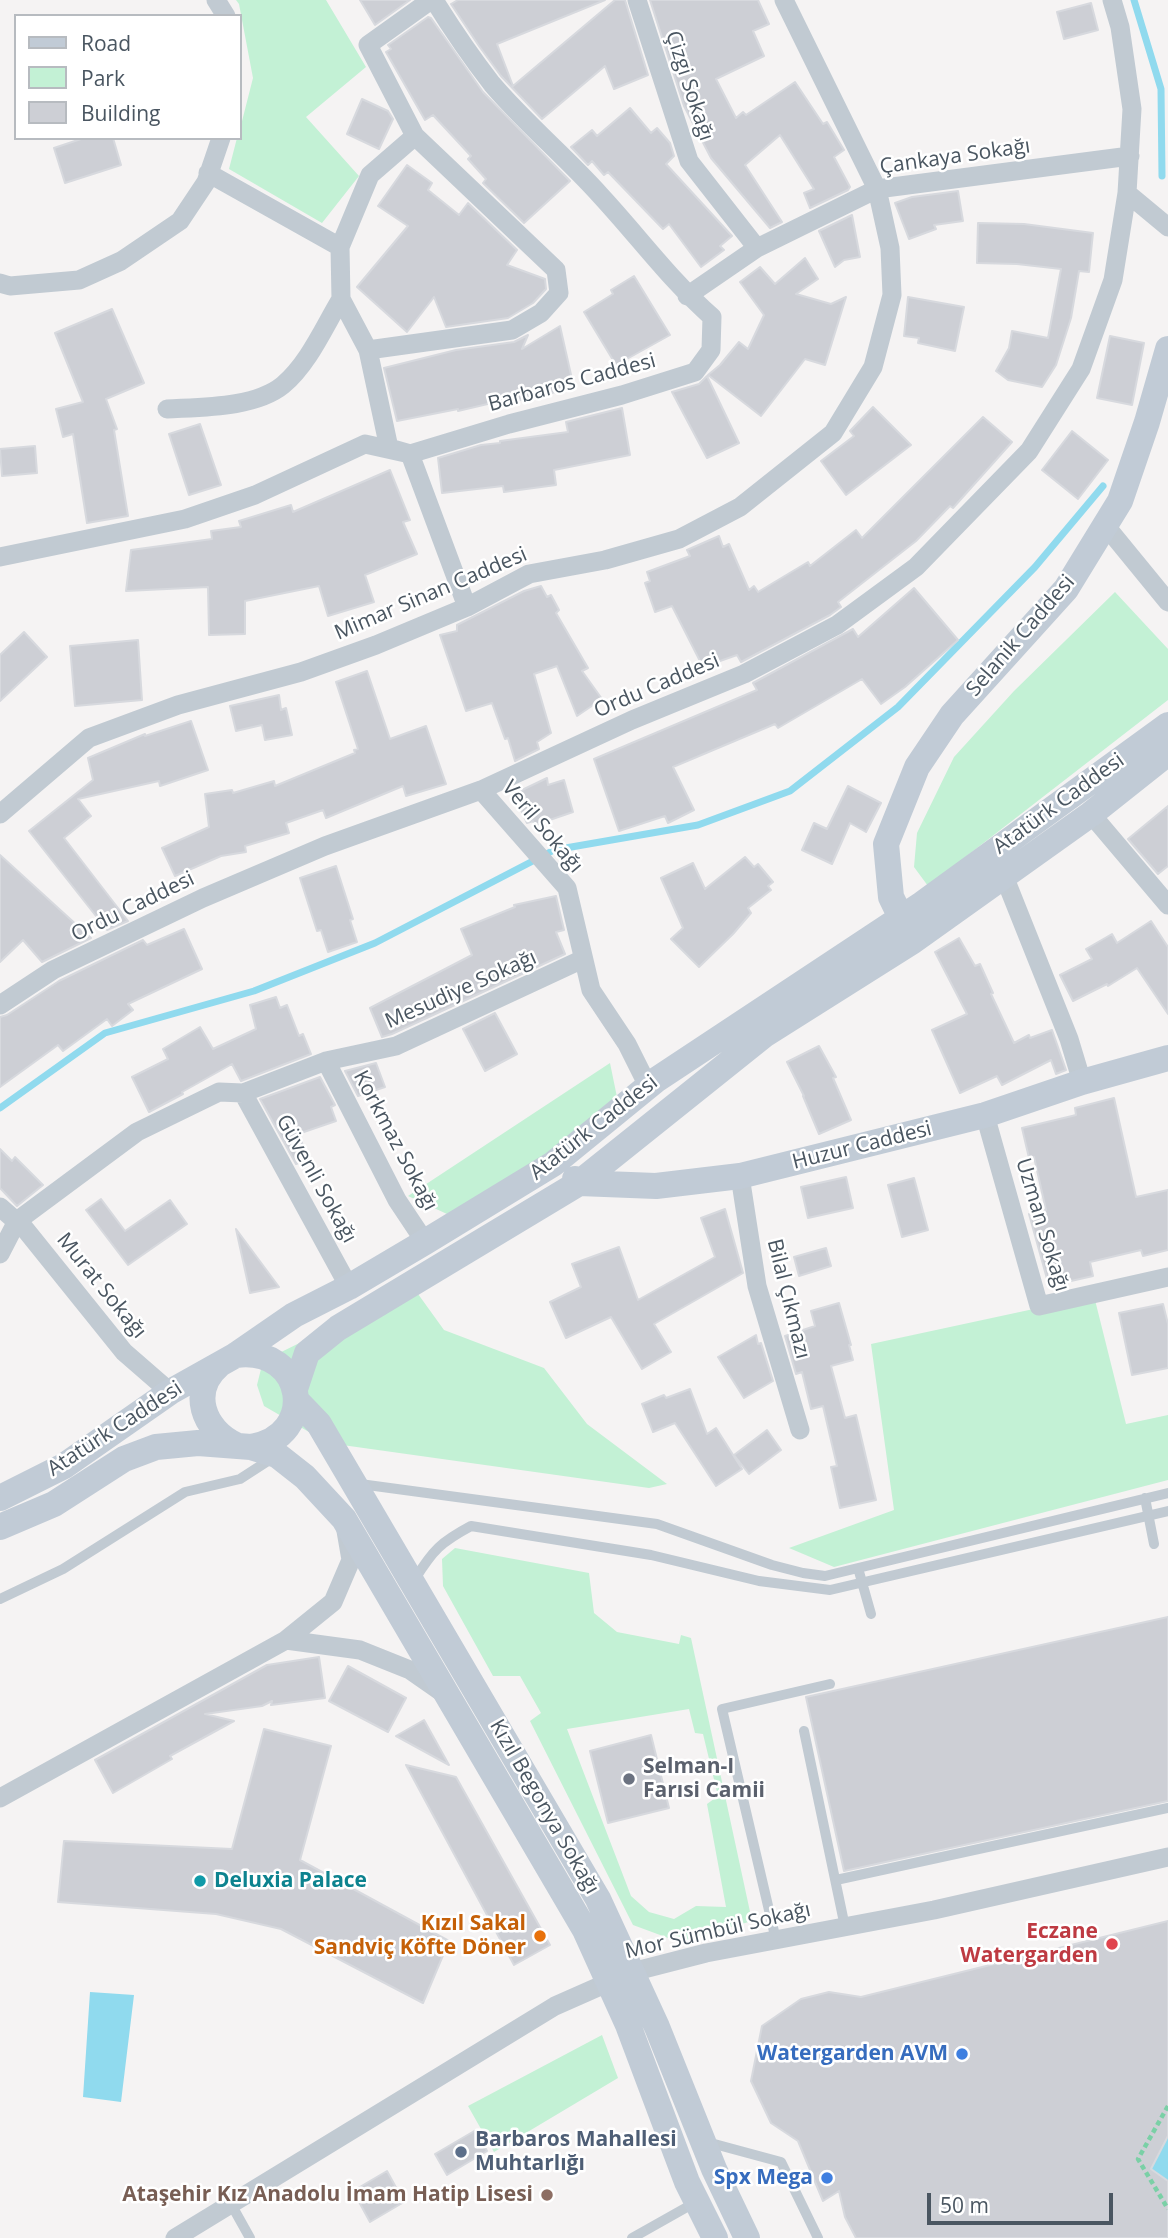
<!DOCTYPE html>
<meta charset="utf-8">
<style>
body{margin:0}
#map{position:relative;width:1168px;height:2238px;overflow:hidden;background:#f5f3f3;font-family:"Open Sans",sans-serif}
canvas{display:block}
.legend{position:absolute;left:14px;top:14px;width:228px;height:126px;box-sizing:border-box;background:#fff;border:2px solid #b7bbc0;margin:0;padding:9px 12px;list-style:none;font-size:21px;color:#4a5661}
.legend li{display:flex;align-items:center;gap:14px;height:35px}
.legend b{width:35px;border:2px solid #b7bbc0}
.scale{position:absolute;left:927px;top:2193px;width:186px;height:32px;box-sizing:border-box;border:4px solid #4a5661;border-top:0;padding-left:9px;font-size:21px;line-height:24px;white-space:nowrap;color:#4a5661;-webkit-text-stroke:5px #fff;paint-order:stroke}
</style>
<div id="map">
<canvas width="1168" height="2238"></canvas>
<ul class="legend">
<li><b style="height:9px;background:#c1cbd6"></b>Road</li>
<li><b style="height:19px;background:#c3f1d5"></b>Park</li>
<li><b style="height:19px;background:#cdcfd5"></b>Building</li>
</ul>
<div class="scale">50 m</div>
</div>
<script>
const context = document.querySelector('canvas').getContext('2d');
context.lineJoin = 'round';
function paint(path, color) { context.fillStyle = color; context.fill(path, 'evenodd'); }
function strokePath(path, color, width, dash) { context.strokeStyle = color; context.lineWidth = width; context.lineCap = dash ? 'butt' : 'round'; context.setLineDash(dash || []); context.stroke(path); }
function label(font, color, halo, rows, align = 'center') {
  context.font = font + ' "Open Sans",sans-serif'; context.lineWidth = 5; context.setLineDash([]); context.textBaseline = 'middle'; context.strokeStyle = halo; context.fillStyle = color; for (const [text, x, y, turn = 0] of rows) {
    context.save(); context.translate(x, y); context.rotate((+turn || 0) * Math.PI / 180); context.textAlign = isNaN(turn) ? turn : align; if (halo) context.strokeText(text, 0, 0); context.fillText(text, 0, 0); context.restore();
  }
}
paint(new Path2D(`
 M236,0H326L366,67L306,117L359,176L322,223L229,169L237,138H240V129L253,78L239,4Z
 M1115,592L1168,649V700L928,886L914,867L917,833L954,757L1014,691Z
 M610,1063L618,1102L550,1157L447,1214L408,1196Z
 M413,1287L444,1330L544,1368L587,1424L667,1484L649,1488L328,1443L264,1406L257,1385L263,1361Z
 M1094,1296L1126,1424L1168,1415V1480L834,1567L789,1548L894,1510L871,1344Z
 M455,1548L589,1573L594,1613L617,1632L679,1644L681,1635L691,1638L752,1921L679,1942L633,1925L530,1721L541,1713L520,1676H493L443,1586L442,1559ZM689,1709L695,1733L703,1734L718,1796L707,1804L726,1907L696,1906L674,1919L649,1912L631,1896L567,1729Z
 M602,2035L618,2078L494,2152L468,2106Z`), '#c3f1d5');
paint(new Path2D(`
 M90,1992L134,1995L121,2102L83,2097Z
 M1168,2136V2181L1151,2169Z`), '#90daee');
strokePath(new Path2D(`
 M1134,0L1161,89L1162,176
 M0,1108L105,1033L254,991L375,943L554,850L698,825L790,791L898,707L1035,567L1103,486`), '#90daee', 7);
const building = new Path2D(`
 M360,0H410L375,25Z
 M458,0H605L497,44L513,86L615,0H625L648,75L614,89L605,66L542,119L501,76L479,46L451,4Z
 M650,0H758L769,24L753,31L764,56L716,79L736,118L743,112L746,115L795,82L823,124L827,122L844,150L834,157L850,187L848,190L810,208L804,193L814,189L780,135L745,165L782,222L770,228L711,158L684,106Z
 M1091,3L1098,30L1064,39L1057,12Z
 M428,17L431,18L483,92L570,181L524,223L483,183L486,179L468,159L471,156L433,115L425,120L386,52L391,49L388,45Z
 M362,99L388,111L393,119L379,149L347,134Z
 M630,108L651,133L657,128L670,143L674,156L666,164L732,236L720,246L724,250L701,267L669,224L663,229L608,172L604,175L592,161L588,165L571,147L592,130L597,136Z
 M84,138H113L121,165L65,183L54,148Z
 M407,165L432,183L428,190L459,215L468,203L517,250L507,265L545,279L546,289L533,303L508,318L446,327L434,297L407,332L357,287L408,226L378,206Z
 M958,191L963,221L934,225L936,229L909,239L895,203L912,197Z
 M852,215L860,257L844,260L835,267L819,231Z
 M978,223L1024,224L1093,233L1089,272L1079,271L1071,318L1056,365L1042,387L1008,380L996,371L1009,348L1012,331L1048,338L1061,269L1017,264L977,263Z
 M805,258L818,279L796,294L831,304L846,297L825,365L805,359L761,416L708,375L720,365L739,342L748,349L764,315L740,282L760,267L775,284Z
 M634,276L670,335L616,365L584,312L613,294L611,290Z
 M908,297L964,307L955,351L918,343L919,338L904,336Z
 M112,309L144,383L106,399L117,429L114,430L128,516L87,523L73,434L63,437L56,409L83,402L55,333Z
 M560,326L574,388L497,405L496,402L458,411V409L397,421L384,368L456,350L514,342L528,335L522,349Z
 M1110,336L1144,343L1132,405L1097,398Z
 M707,376L739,443L707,458L672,392L699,384Z
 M873,407L911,445L846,495L821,461L854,436L850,431Z
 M622,408L630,455L554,470L556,485L504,492L503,486L442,493L438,458L481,445L500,443V441L568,432L566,422Z
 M983,417L1012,442L953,508L950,506L916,541L838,602L841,607L830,615L741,662L737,655L703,667L672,606L655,612L645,583L650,581L647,572L690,556L687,550L719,536L723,547L729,544L749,590L754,586L758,592L808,562L810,566L856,530L862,538Z
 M200,424L221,485L189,495L169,434Z
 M1072,431L1108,460L1078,499L1042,470Z
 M35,446L37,473L2,476L0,449Z
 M390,470L410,520L403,522L417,554L365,575L374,602L328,616L319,586L245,601V634L209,635L208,587L126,591L131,550L212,539L211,531L241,527L239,521L291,505L293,512Z
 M541,586L547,597L551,595L559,610L556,613L588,668L582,671L602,699L577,716L557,666L534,674L551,733L537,742L539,749L515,761L508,738L505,739L492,703L466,711L440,635L457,631V625L524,591Z
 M914,588L958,640L905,687L881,704L862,679L778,728L775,724L673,767L694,810L668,823L665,816L619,831L594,759L757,690L753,683L853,629L858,637Z
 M24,632L47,657L0,701V655Z
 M138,640L142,700L75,706L70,646Z
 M367,671L390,739L426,726L446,784L406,796L403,786L326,818L323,810L286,823L289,833L245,846L246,852L221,856L175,876L162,848L209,827L205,794L232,790L233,793L274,781L275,786L355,753L354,750L358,749L336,682Z
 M279,695L281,710L286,708L292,735L265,740L262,725L236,731L230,706Z
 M191,721L208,770L160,786L159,781L78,799L91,816L64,838L128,921L107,930L29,831L93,780L88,758L145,734V736Z
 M547,778L548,785L564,780L573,812L535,825L533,821L527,823L517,801L523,799L520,791Z
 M848,786L881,803L866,832L850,823L832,864L802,850L814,823L827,829Z
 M1168,806V866L1158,874L1128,839Z
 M0,855L91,938L42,962L23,940L0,962Z
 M745,857L754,867L758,864L773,882L768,886L771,890L748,908L751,913L733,934L699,967L671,939L683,928L661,878L693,863L705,889Z
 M336,866L353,919L350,920L357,942L328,952L321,930L317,931L300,878Z
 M556,896L564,930L556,932L565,954L392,1034L382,1037L370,1008L472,955L461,929L515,907L514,905Z
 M1151,921L1168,947V1014L1137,968L1108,986L1107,984L1073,1001L1060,975L1092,959L1086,949L1112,934L1117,943Z
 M184,929L202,969L128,1004L133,1010L112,1026L107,1019L63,1051L58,1045L0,1087V1017L7,1015L59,981L143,940L147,945Z
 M959,938L975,966L980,964L993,993L991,994L1014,1043L1029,1035L1030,1038L1052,1030L1066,1070L1056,1074L1051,1060L1002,1085L997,1076L960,1093L932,1030L967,1014L935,952Z
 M276,997L280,1008L287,1005L299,1036L303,1034L311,1054L241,1081L232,1064L182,1092L183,1094L149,1112L132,1077L168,1059L163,1049L200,1027L213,1049L256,1029L250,1005Z
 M495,1013L517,1054L485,1071L463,1029Z
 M819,1046L836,1077L833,1078L851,1120L819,1134L803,1096H804L787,1062Z
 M376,1063L385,1087L358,1096L345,1071Z
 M320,1077L335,1105L331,1107L336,1121L298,1134L309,1159L296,1164L260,1099Z
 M1114,1098L1136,1197L1168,1190V1250L1143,1256L1141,1250L1090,1262L1093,1276L1049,1286L1029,1214L1046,1210L1034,1157L1029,1158L1022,1128L1072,1116L1076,1115L1075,1108Z
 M0,1149L12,1161L15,1157L43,1185L17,1206L0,1188Z
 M846,1177L853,1208L808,1218L801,1187Z
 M914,1178L928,1230L902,1237L888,1185Z
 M101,1199L125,1231L170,1200L187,1224L128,1265L86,1210Z
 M725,1209L743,1273L654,1324L671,1352L642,1369L611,1317L566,1338L550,1302L581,1287L572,1264L619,1247L638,1300L715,1257L701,1218Z
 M236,1229L279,1287L250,1293Z
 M826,1248L831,1266L799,1276L794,1257Z
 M839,1303L851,1345H849L853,1360L831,1366L845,1418L856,1415L876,1500L840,1508L831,1467L837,1466L823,1406L811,1409L802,1372L796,1374L785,1336L815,1326L811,1311Z
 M1163,1304L1168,1324V1368L1132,1375L1119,1313Z
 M756,1335L758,1344L761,1343L773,1381L744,1398L718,1357Z
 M690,1389L707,1434L716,1428L742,1469L716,1486L675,1423L653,1432L642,1404L664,1395L666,1398Z
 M767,1430L781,1450L749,1474L734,1455Z
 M1168,1617V1801L844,1871L806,1697Z
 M319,1657L325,1698L271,1705L272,1701L262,1706L205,1714L234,1721L170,1756L172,1759L113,1793L95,1760L267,1665Z
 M348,1666L406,1698L388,1732L329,1701Z
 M424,1720L449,1765L396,1736Z
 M264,1729L331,1746L300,1860L449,1941L423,2003L281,1929L216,1914L58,1902L64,1841L232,1849Z
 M651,1735L669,1808L608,1823L590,1751Z
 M406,1765L456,1777L550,1945L514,1965Z
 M1168,1921V2136L1151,2169L1168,2181V2238H856L845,2217L839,2191L823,2201L798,2141L771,2123L751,2081L762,2026L801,1999L829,1992L861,1997Z
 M476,2130L487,2151L447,2175L435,2154Z
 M387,2171L404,2202L370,2222L353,2191Z`);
paint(building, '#cdcfd5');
strokePath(building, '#d7d9de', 2);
strokePath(new Path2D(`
 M1168,2106L1138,2159L1168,2209`), '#7ad0a6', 4.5, [5, 3.5]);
strokePath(new Path2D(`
 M360,1484L657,1524L772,1565L803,1573L825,1576L1168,1493
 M1145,1498L1154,1544
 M858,1568L871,1614
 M415,1579C433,1550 441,1542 471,1526L651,1555L759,1581L830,1590L1168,1511
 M0,1599L63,1569L185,1492L240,1479L274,1457
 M804,1731L845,1927
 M836,1880L1168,1808
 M776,1940L722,1709L830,1684
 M707,2142L781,2162L818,2238
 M231,2204L250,2238
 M632,2238L696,2202`), '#c1cad2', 10);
strokePath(new Path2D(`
 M216,0L226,16
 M637,0L689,161L757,248
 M415,136L370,175L340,247L341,299L368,350L389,448L410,454L467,607
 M208,173L340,247
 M1127,193L1168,227
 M0,283L10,286L79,280L121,261L180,221L206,182L221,138
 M687,296L757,248L877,189L1130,156
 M368,350L512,330L541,313L559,293L556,270L415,136L368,45L431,0
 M167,409C201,407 255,408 283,385C309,363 324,327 341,299
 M1105,525L1168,602
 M0,557L185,519L255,495L365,444L410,454L509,424L622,395L695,372L711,350L712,317C671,281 638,236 600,195C566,157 525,123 492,84C471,57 452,29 434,0
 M481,790L567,888L591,990L627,1044L648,1086
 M0,814L89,738L178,705L301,672L376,645L467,607L529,574L605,560L679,539L740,507L833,433L873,367L892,295L890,248L877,189L784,0
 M1091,814L1168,905
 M1004,876L1069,1039L1082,1082
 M0,1005L53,970L203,898L325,846L481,790L632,720L744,674L837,625L916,567L1029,451L1081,369L1113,280L1127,193L1132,109L1120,27L1112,0
 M326,1061L397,1200L425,1242
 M243,1093L349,1287
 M985,1115L1039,1306L1168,1277
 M740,1176L757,1286L800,1430
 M0,1207L25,1229L124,1352L170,1392
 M0,1254L17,1221L137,1132L219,1092L243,1093L326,1061L396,1046L583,959
 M346,1531L351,1560L333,1602L286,1640L360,1650L410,1670L443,1693
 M0,1798L286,1640
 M175,2238L555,2006L632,1972L706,1953L934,1910L1168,1857`), '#c1cad2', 19);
strokePath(new Path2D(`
 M908,932L891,897L886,844L917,767L952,715L1066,589L1120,501L1147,422L1168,349
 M575,1179L579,1183L656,1186L740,1176L985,1115L1082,1082L1168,1058
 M236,1355C306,1346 319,1436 251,1447
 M219,1365C189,1391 203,1430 236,1445
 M295,1389L307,1353L338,1328L579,1183L764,1035L913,941L1091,814L1168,753
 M296,1400L319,1424L598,1899L657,2027L714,2169L747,2238
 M0,1498L64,1466L170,1392L236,1355L294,1315L349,1287L425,1242L553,1164L656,1080L922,904L1168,725
 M0,1527L54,1504L124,1459L156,1447L198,1443L251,1447L277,1455L305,1477L344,1519L585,1930L628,2025L687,2182L715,2238`), '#c1cbd6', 26);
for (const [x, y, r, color] of [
 [629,1779,7,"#6b7280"],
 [200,1881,7,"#0f9aa8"],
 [540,1936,7,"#e8710a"],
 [1112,1944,7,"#e0444e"],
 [962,2054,7,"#3f7fe0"],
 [461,2152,7,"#5c6f8a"],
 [827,2178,7,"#3f7fe0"],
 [547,2195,7,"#8d6e63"]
]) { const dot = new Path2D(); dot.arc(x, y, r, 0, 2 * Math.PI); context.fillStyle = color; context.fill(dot); strokePath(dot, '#fff', 2.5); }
label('21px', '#4a5661', '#fff', [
 ["Çizgi Sokağı",689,86,72],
 ["Çankaya Sokağı",955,157,-8],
 ["Barbaros Caddesi",572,383,-15],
 ["Mimar Sinan Caddesi",431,594,-23],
 ["Selanik Caddesi",1021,636,-49],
 ["Ordu Caddesi",657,686,-23],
 ["Atatürk Caddesi",1059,804,-36],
 ["Veril Sokağı",542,827,50],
 ["Ordu Caddesi",133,907,-26],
 ["Mesudiye Sokağı",461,990,-24],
 ["Atatürk Caddesi",594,1128,-38],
 ["Korkmaz Sokağı",395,1141,62],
 ["Huzur Caddesi",862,1146,-14],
 ["Güvenli Sokağı",316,1179,61],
 ["Uzman Sokağı",1042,1225,73],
 ["Murat Sokağı",101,1286,51],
 ["Bilal Çıkmazı",788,1299,76],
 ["Atatürk Caddesi",115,1429,-33],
 ["Kızıl Begonya Sokağı",544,1807,60],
 ["Mor Sümbül Sokağı",718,1931,-13]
]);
label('bold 21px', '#5b616d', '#fff', [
 ["Selman-I",643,1767],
 ["Farısi Camii",643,1791]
], 'left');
label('bold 21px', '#0d838f', '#fff', [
 ["Deluxia Palace",214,1881]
], 'left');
label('bold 21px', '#c56008', '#fff', [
 ["Kızıl Sakal",526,1924],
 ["Sandviç Köfte Döner",526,1948]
], 'right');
label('bold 21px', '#be3a42', '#fff', [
 ["Eczane",1098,1932],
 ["Watergarden",1098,1956]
], 'right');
label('bold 21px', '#366cbe', '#fff', [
 ["Watergarden AVM",948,2054],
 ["Spx Mega",813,2178]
], 'right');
label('bold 21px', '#4e5e75', '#fff', [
 ["Barbaros Mahallesi",475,2140],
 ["Muhtarlığı",475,2164]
], 'left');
label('bold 21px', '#785e54', '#fff', [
 ["Ataşehir Kız Anadolu İmam Hatip Lisesi",533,2195]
], 'right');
</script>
